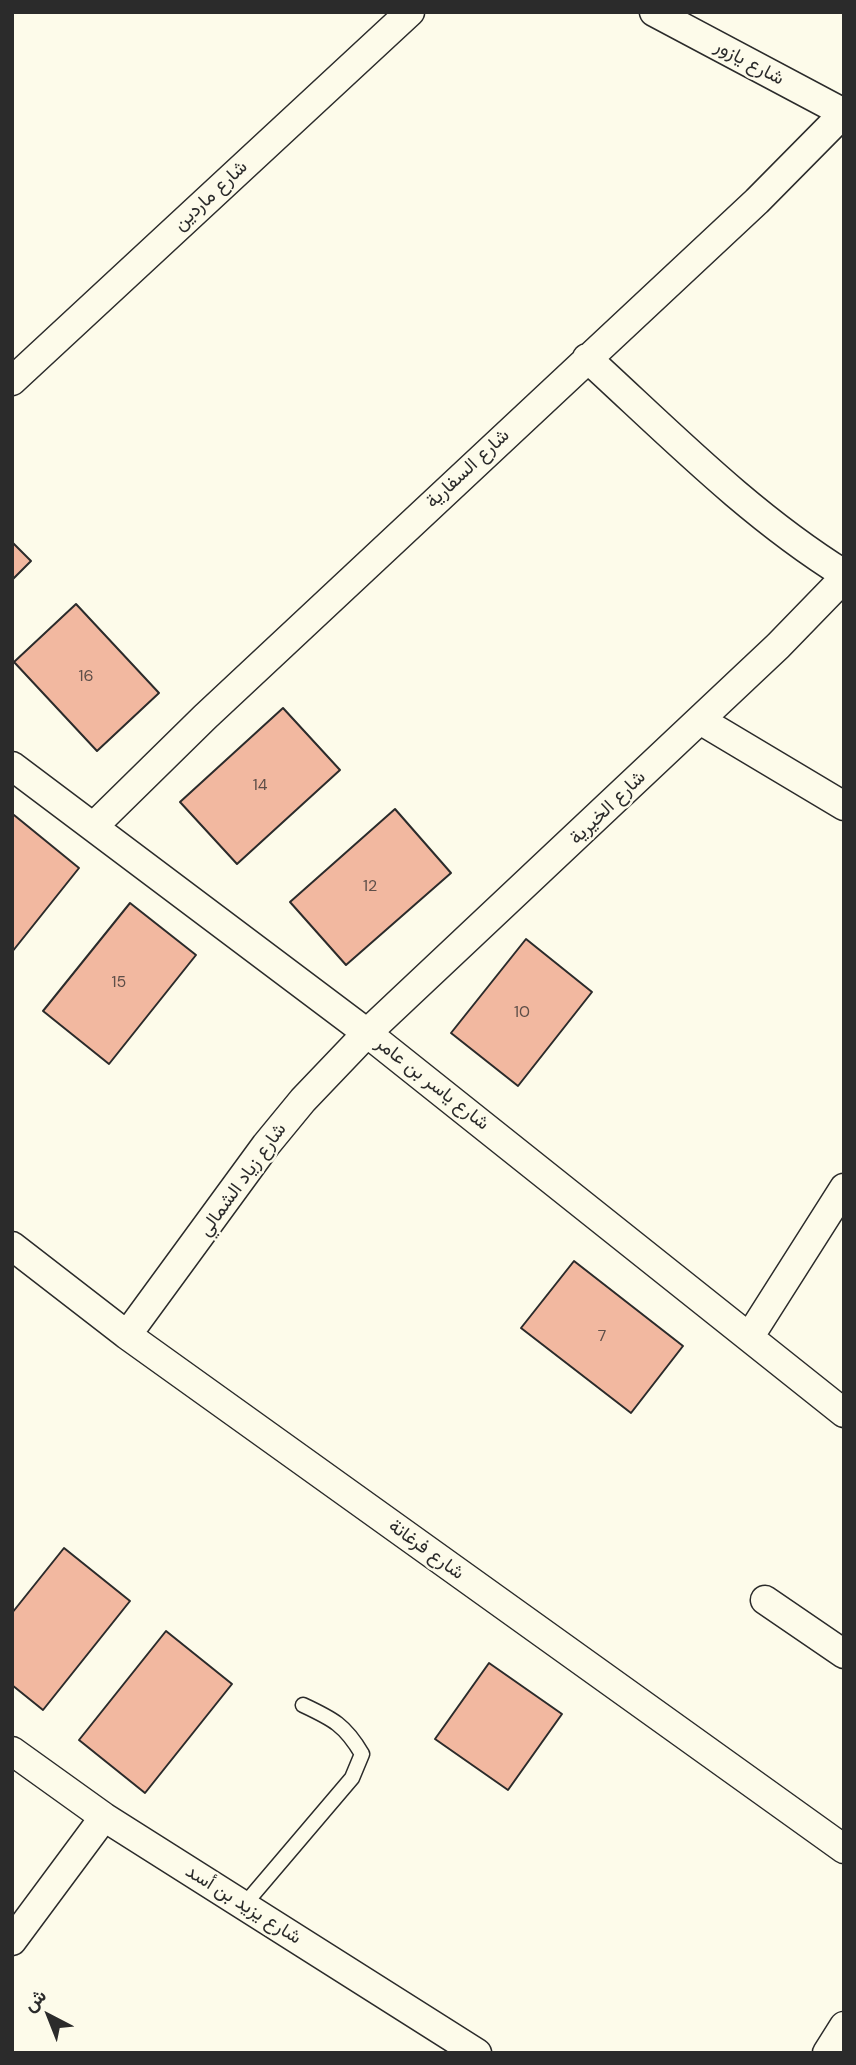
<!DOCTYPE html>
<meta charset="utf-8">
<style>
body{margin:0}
#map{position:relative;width:856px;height:2065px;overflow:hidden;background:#fdfbea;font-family:"DM Sans",Vazirmatn,sans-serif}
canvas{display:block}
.frame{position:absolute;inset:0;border:14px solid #2b2b2b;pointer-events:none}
.north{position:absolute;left:14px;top:1981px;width:70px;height:70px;-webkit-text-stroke:5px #fdfbea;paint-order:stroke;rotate:318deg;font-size:19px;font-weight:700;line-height:28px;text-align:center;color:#2b2b2b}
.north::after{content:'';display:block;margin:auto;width:24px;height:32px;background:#2b2b2b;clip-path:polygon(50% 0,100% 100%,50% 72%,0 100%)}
</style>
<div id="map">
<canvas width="856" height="2065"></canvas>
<div class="frame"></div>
<div class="north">ش</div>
</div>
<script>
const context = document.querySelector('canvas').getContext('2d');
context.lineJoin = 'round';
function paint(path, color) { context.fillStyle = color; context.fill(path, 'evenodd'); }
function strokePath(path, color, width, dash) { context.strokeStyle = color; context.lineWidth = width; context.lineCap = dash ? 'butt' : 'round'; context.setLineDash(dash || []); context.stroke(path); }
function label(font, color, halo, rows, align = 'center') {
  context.font = font + ' "DM Sans",Vazirmatn,sans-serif'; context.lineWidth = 5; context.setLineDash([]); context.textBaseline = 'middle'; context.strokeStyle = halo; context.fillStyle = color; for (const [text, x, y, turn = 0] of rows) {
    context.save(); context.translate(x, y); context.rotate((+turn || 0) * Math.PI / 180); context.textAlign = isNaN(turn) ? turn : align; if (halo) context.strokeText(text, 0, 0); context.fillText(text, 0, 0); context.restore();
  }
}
const building = new Path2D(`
 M12,542L31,561L12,580Z
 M76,604L159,693L97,751L14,662Z
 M283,708L340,770L237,864L180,802Z
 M395,809L451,873L346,965L290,902Z
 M14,815L79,868L12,952V817Z
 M130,903L196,955L109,1064L43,1011Z
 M526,939L592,992L518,1086L451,1033Z
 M574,1261L683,1346L631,1413L521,1328Z
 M64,1548L130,1601L43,1710L12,1685V1613Z
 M166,1631L232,1684L145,1793L79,1740Z
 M489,1663L562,1714L508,1790L435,1739Z`);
paint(building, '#f2b8a0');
strokePath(building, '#2b2b2b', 2);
const lane = new Path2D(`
 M244,1905L352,1778L362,1754C345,1725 333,1719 303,1705`);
const street = new Path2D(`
 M654,12L844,113
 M587,358C669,433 749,515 844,574
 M12,381L410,12
 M700,720L844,806
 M12,766L367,1033L844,1413
 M94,826L205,717L757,201L844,113
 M12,1246L127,1335L844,1849
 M127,1335L266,1145L303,1100L367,1033L778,646L844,578
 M750,1336L844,1188
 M765,1600L844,1654
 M12,1751L104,1817L477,2053
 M12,1941L104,1817
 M827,2053L844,2026`);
strokePath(lane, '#2b2b2b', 17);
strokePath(street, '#2b2b2b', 31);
strokePath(lane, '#fdfbea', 14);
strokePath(street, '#fdfbea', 28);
label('16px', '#5d4e48', null, [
 ["16",86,677],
 ["14",260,786],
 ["12",370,887],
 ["15",119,983],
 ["10",522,1013],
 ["7",602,1337]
]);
label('19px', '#2b2b2b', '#fdfbea', [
 ["شارع يازور",749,63,28],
 ["شارع ماردين",211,196,-43],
 ["شارع السفارية",468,469,-43],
 ["شارع الخيرية",608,808,-44],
 ["شارع ياسر بن عامر",432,1084,38],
 ["شارع زياد الشمالي",243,1180,-54],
 ["شارع فرغانة",426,1550,36],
 ["شارع يزيد بن أسد",243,1905,32]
]);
</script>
